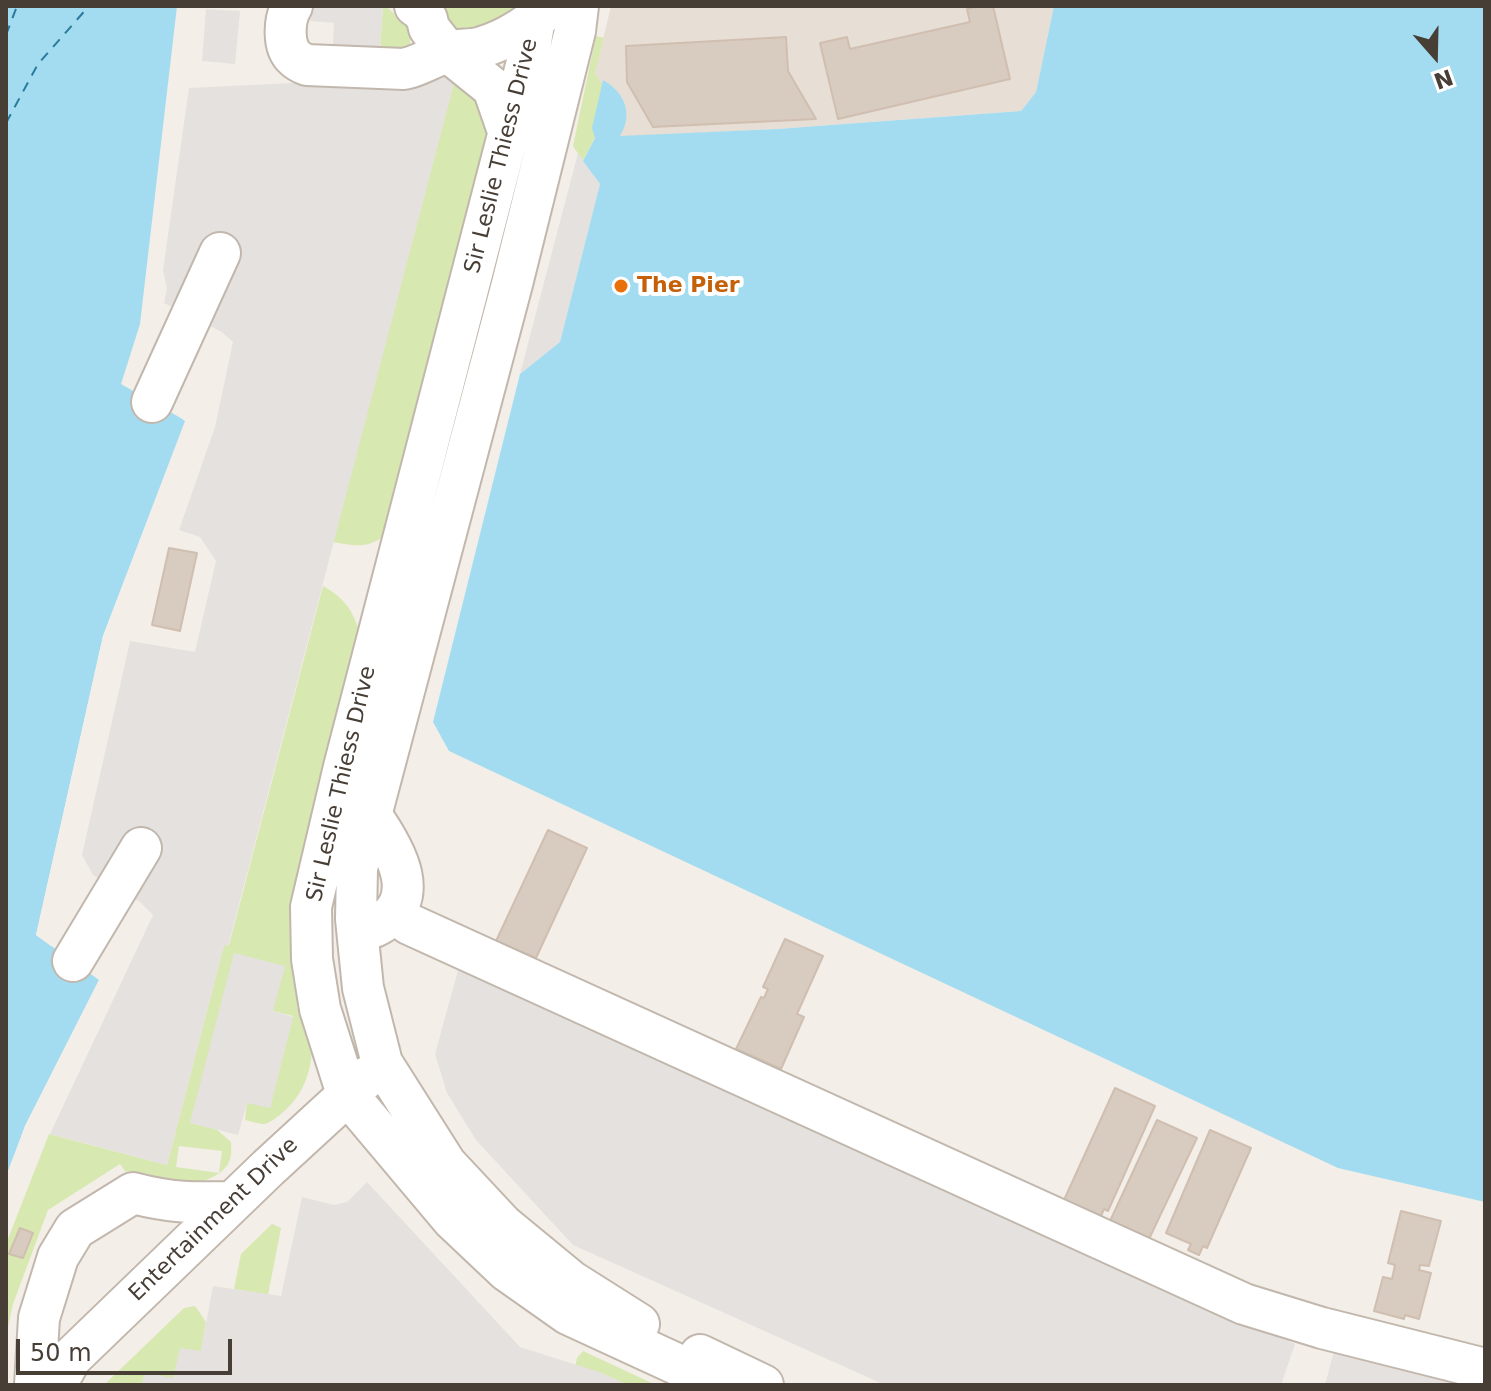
<!DOCTYPE html>
<style>
body{margin:0}
#map{position:relative;width:1491px;height:1391px;overflow:hidden;background:#f3eee7;font-family:"DejaVu Sans",sans-serif}
canvas{display:block}
.frame{position:absolute;inset:0;border:8px solid #473e36;pointer-events:none}
.north{position:absolute;left:1395px;top:16px;width:80px;height:80px;-webkit-text-stroke:6px #fff;paint-order:stroke;rotate:160deg;font-size:22px;font-weight:700;line-height:32px;text-align:center;color:#473e36}
.north::after{content:'';display:block;margin:auto;width:28px;height:36px;background:#473e36;clip-path:polygon(50% 0,100% 100%,50% 72%,0 100%)}
.scale{position:absolute;left:16px;top:1339px;width:216px;height:36px;box-sizing:border-box;border:4px solid #473e36;border-top:0;padding-left:10px;font-size:24px;line-height:28px;white-space:nowrap;color:#473e36;-webkit-text-stroke:6px #fff;paint-order:stroke}
</style>
<div id="map">
<canvas width="1491" height="1391"></canvas>
<div class="frame"></div>
<div class="north">N</div>
<div class="scale">50 m</div>
</div>
<script>
const context = document.querySelector('canvas').getContext('2d');
context.lineJoin = 'round';
function paint(path, color) { context.fillStyle = color; context.fill(path, 'evenodd'); }
function strokePath(path, color, width, dash) { context.strokeStyle = color; context.lineWidth = width; context.lineCap = dash ? 'butt' : 'round'; context.setLineDash(dash || []); context.stroke(path); }
function label(font, color, halo, rows, align = 'center') {
  context.font = font + ' "DejaVu Sans",sans-serif'; context.lineWidth = 8; context.setLineDash([]); context.textBaseline = 'middle'; context.strokeStyle = halo; context.fillStyle = color; for (const [text, x, y, turn = 0] of rows) {
    context.save(); context.translate(x, y); context.rotate((+turn || 0) * Math.PI / 180); context.textAlign = isNaN(turn) ? turn : align; if (halo) context.strokeText(text, 0, 0); context.fillText(text, 0, 0); context.restore();
  }
}
paint(new Path2D(`
 M611,6H1054L1036,92L1021,111L777,129L579,139Z`), '#e7dfd5');
paint(new Path2D(`
 M383,6H386L411,30L409,57L380,48Z
 M444,6H514L494,26L458,37L440,9Z
 M596,36L604,38L595,73L602,85L592,128L595,137L583,161L573,146Z
 M456,75L495,110L386,535C366,549 355,546 333,542Z
 M323,586C346,599 353,611 361,636L312,1039C313,1068 305,1094 281,1114C277,1117 270,1123 264,1124C259,1124 250,1121 245,1120L247,1102L270,1107L293,1016L273,1011L190,1123L216,1129L231,1142C232,1157 231,1165 218,1174C188,1194 157,1171 125,1171L120,1164L48,1210L13,1304L6,1337V1244L49,1134L167,1165L224,945H229ZM179,1146L222,1151L219,1173L176,1167Z
 M272,1224L281,1228L268,1295L234,1289L241,1254Z
 M195,1306L206,1322L201,1351L173,1379L145,1373L142,1385H104L184,1308Z
 M583,1351L656,1385H628L599,1372H574L577,1358Z`), '#d7e8b0');
paint(new Path2D(`
 M311,6H383L380,48L333,45L334,23L310,21Z
 M206,9L240,11L235,64L202,61Z
 M456,75L228,946L224,945L167,1165L50,1134L153,915L140,902L93,875L82,855L130,641L195,652L216,561L200,537L179,530L215,427L233,342L222,332L164,303L167,289L163,270L189,88Z
 M578,153L600,184L560,342L520,374Z
 M234,953L285,966L273,1011L293,1017L270,1108L247,1103L238,1135L190,1123Z
 M460,963L1295,1344L1281,1385H885L573,1245L476,1140L447,1093L435,1054Z
 M367,1182L520,1347L599,1372L628,1385H142L145,1373L173,1378L180,1348L201,1351L213,1286L281,1296L302,1197L334,1205L347,1202Z
 M1335,1347L1485,1385H1325Z`), '#e5e1df');
paint(new Path2D(`
 M6,6H177L140,324L121,384L186,421L103,636L36,935L99,980L25,1126L6,1176Z
 M1054,6H1485V1202L1338,1168L449,751L433,722L520,374L560,342L600,184L583,161L595,138L592,128L603,80C626,93 633,115 620,136L777,129L1021,111L1036,92Z`), '#a3dcf0');
paint(new Path2D(`
 M183,415L189,418V422L107,637L40,934L53,942L51,946L36,935L103,636L185,421L181,418Z
 M101,976L102,982L29,1128L10,1177L6,1180L25,1126Z`), '#f3eee7');
strokePath(new Path2D(`
 M6,35L17,6
 M6,123L38,64L89,6`), '#2a7b9b', 2, [10, 8]);
const building = new Path2D(`
 M979,6H993L1010,79L838,119L820,43L847,37L850,49L970,22L967,9Z
 M786,37L788,71L816,119L653,127L627,82L626,46Z
 M169,548L197,553L180,631L152,625Z
 M548,830L587,848L536,958L496,941Z
 M785,939L823,956L797,1014L804,1017L781,1069L736,1049L761,997L764,998L768,989L763,987Z
 M1115,1088L1155,1106L1108,1211L1104,1209L1101,1216L1064,1200Z
 M1157,1120L1197,1138L1149,1239L1110,1221Z
 M1210,1130L1251,1148L1207,1248L1203,1246L1199,1255L1188,1250L1191,1244L1166,1233Z
 M1401,1211L1441,1221L1429,1266L1420,1265L1419,1270L1431,1273L1419,1319L1405,1315L1404,1319L1374,1311L1383,1277L1392,1279L1395,1265L1388,1263Z
 M20,1228L33,1233L23,1258L9,1254Z`);
paint(building, '#d8cbbf');
strokePath(building, '#d0bfb0', 2);
const minor = new Path2D(`
 M292,6C284,19 282,47 295,58C298,61 302,63 307,65L404,69C419,66 430,58 445,53C456,48 470,51 482,47C507,40 528,25 548,9
 M415,6L421,10L427,19L429,28L447,51L493,88L509,134
 M537,6L529,54L344,767L311,907L312,959L320,1009L347,1094L453,1220L507,1271L568,1314L722,1385
 M578,6L575,31L512,284L357,868L356,919L363,988L382,1063L446,1164L503,1225L571,1281L639,1324
 M152,402L220,253
 M371,815C395,849 427,902 374,927
 M395,913L409,924L1244,1304L1322,1328L1485,1369
 M73,961L141,848
 M700,1355L763,1385
 M35,1385L39,1318L58,1257L75,1229L133,1193C171,1203 194,1203 232,1202
 M56,1385L71,1358L268,1168L367,1077`);
strokePath(minor, '#c2b7ac', 44);
strokePath(minor, '#fff', 40);
for (const [x, y, r, color] of [
 [621,286,8,"#e8710a"]
]) { const dot = new Path2D(); dot.arc(x, y, r, 0, 2 * Math.PI); context.fillStyle = color; context.fill(dot); strokePath(dot, '#fff', 3); }
label('22px', '#473e36', '#fff', [
 ["Sir Leslie Thiess Drive",502,156,-76],
 ["Sir Leslie Thiess Drive",342,784,-77],
 ["Entertainment Drive",214,1220,-44]
]);
label('bold 22px', '#c56008', '#fff', [
 ["The Pier",637,286]
], 'left');
</script>
